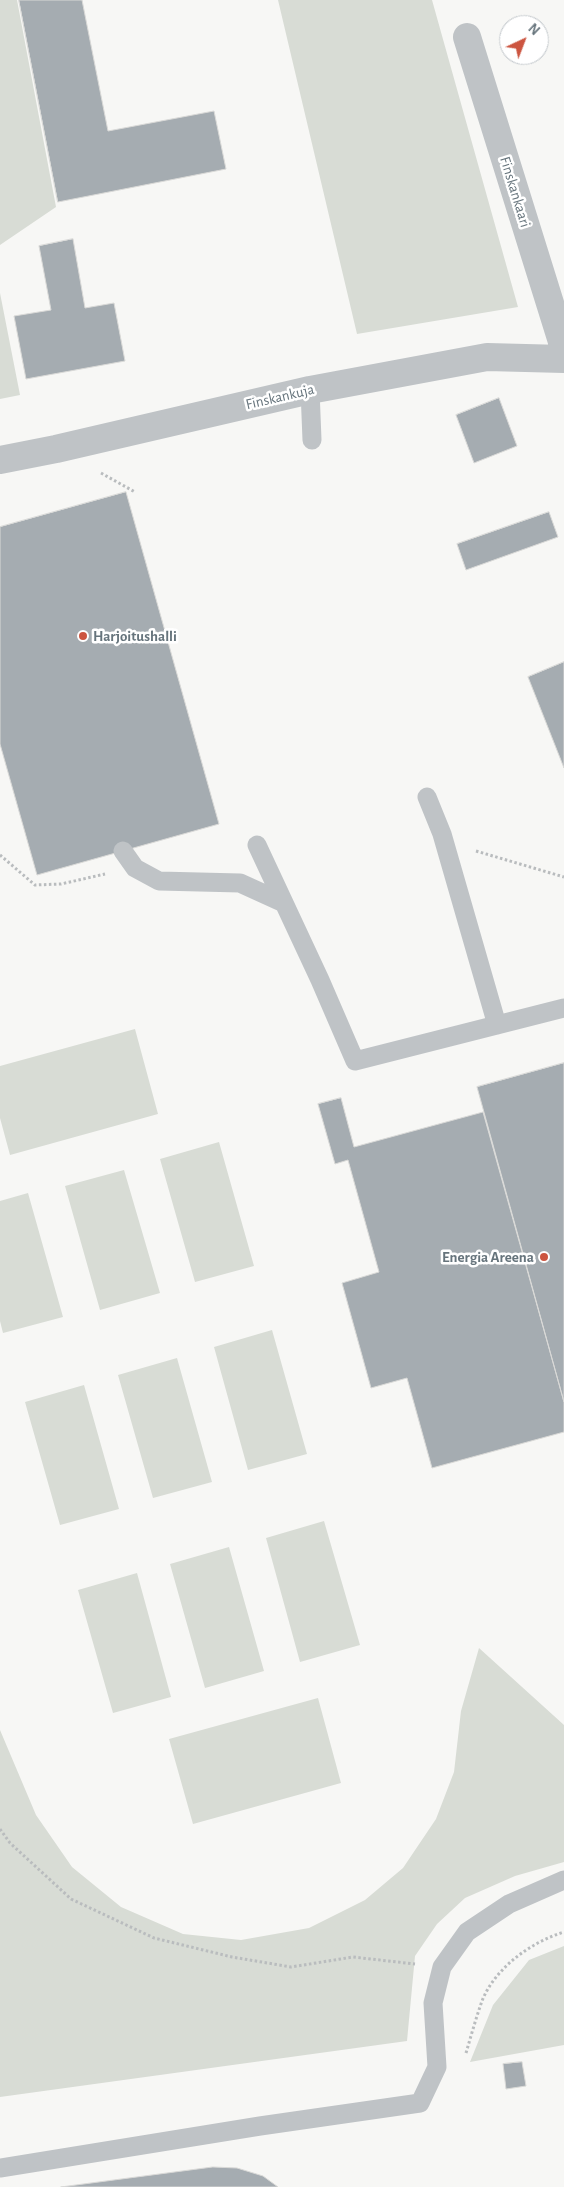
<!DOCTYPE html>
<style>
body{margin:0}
#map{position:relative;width:564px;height:2187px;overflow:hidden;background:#f7f7f5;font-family:"Alegreya Sans",sans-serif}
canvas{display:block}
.north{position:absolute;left:499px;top:15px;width:50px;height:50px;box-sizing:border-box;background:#fff;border:1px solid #c2c7cb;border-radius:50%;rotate:43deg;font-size:14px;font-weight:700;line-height:20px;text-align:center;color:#66747c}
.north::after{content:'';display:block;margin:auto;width:18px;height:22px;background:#cc5540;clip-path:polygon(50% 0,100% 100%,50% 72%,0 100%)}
</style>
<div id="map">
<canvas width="564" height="2187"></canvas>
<div class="north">N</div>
</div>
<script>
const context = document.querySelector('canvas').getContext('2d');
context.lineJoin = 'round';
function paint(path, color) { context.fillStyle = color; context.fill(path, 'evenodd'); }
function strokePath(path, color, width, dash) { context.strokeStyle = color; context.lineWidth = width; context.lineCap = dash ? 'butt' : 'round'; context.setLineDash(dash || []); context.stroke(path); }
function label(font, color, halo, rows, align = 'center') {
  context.font = font + ' "Alegreya Sans",sans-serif'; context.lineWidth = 5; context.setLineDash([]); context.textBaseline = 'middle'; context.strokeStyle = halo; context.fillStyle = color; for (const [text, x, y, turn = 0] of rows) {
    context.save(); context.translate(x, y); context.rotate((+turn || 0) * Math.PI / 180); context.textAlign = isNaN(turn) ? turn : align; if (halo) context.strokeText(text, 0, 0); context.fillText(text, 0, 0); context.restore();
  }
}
paint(new Path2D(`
 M0,0H17L56,207L0,245Z
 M278,0H432L518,307L357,334Z
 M0,293L20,395L0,399Z
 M135,1029L158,1114L10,1155L0,1118V1066Z
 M219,1142L254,1266L195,1282L160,1159Z
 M124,1170L160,1293L100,1310L65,1186Z
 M28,1193L63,1317L3,1333L0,1321V1201Z
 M272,1330L307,1454L248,1470L214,1347Z
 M177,1358L212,1482L153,1498L118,1375Z
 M84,1385L119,1509L60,1525L25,1402Z
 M324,1521L360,1645L300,1662L266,1538Z
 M229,1547L264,1671L205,1688L170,1564Z
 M137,1573L171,1697L113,1713L78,1590Z
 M479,1648L564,1725V1862L515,1876L465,1898L437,1924L415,1956L407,2041L0,2097V1730L36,1815L72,1867L121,1907L183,1934L241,1940L309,1928L365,1900L403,1868L436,1819L454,1772L461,1711Z
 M318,1698L341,1783L193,1824L169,1739Z
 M564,1946V2045L470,2062L493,2005L529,1960Z`), '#d8dcd5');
const building = new Path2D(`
 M19,0H82L108,131L214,111L226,169L58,202Z
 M73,239L85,308L114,303L125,361L26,379L14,316L51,310L39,246Z
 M499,398L517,446L474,463L456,415Z
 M126,492L219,824L37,875L0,744V527Z
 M549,512L558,537L466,570L457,544Z
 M564,662V768L528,677Z
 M564,1063V1402L477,1087Z
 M341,1098L354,1147L483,1112L564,1402V1432L432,1468L407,1378L371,1388L342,1283L379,1272L348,1160L335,1164L318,1104Z
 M522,2062L526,2086L506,2089L503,2064Z
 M213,2167L237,2168L263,2176L278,2187H61Z`);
paint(building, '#a5acb1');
strokePath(building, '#d9d9d7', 1);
strokePath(new Path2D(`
 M101,473L135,492
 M476,851L564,877
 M0,855L35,885L61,884L105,874
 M0,1829L10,1843L71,1899L154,1938L232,1957L291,1967L353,1957L415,1964
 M466,2053C471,2036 476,2018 482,2001C495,1968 531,1942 564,1932`), '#b9bcbe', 3, [2.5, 2.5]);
strokePath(new Path2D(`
 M310,390L312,440
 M427,797L442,834L497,1025
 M257,845L320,980L355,1061L564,1008
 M123,851L135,868L159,881L240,883L284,903
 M0,2168L260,2126L420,2103L437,2067L433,2003L442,1967L467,1932L509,1904L564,1880`), '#bfc3c6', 19);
strokePath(new Path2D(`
 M467,37L564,348
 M0,460L56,449L310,390L487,357L564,359`), '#bfc3c6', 28);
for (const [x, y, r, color] of [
 [83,636,5,"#cc5540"],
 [544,1257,5,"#cc5540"]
]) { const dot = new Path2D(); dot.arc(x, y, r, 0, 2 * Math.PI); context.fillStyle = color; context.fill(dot); strokePath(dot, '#fff', 2); }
label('15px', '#66747c', '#fff', [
 ["Finskankaari",515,192,73],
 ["Finskankuja",280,397,-13]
]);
label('bold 15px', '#66747c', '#fff', [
 ["Harjoitushalli",93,636],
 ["Energia Areena",534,1257,"right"]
], 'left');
</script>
